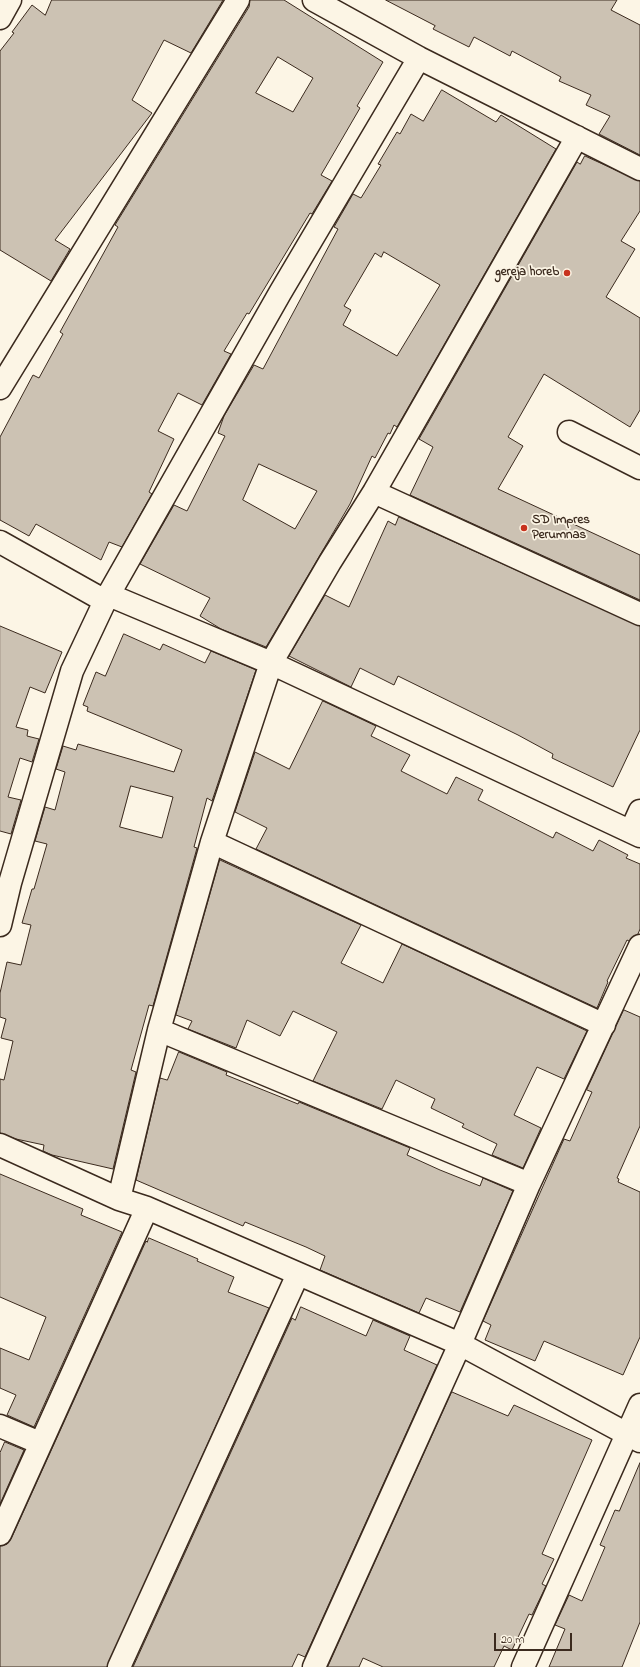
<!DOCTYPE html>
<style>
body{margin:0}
#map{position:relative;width:640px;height:1667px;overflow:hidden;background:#fcf5e5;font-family:"Indie Flower",sans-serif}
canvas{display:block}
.scale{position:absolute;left:494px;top:1633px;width:78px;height:18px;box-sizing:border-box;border:2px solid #3b2a1e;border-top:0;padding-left:5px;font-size:12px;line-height:14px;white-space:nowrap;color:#3b2a1e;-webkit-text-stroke:3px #fcf5e5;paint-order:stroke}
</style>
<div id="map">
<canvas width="640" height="1667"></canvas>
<div class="scale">20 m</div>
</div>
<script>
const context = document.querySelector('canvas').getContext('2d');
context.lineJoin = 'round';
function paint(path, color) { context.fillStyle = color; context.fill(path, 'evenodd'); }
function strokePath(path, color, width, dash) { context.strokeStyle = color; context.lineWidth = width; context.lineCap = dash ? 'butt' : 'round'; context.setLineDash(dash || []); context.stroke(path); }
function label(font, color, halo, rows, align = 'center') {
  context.font = font + ' "Indie Flower",sans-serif'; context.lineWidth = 3.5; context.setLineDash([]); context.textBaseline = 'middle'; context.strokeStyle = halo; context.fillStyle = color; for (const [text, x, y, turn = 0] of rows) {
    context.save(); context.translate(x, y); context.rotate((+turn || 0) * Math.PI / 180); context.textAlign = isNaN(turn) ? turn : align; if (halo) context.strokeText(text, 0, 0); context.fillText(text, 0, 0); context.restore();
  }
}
const building = new Path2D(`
 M52,0H223L191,53L164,40L132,100L152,113L55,240L70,249L51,281L0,250V51L14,33L12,32L32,5L45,15Z
 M250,0H284L383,62L357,106L360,108L321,175L332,181L312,214L310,213L249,314L247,313L224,351L231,354L202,405L178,393L158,431L174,439L149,492L152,494L122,547L109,542L101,560L36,524L29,536L0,520V437L33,375L39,378L63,334L60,332L118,227L115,225L249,7ZM278,57L313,78L293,112L256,93Z
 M386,0H617L611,10L640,25V155L599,134L610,116L586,105L591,95L559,81L561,77L512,51L510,56L474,37L469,47L433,29L435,26Z
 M442,90L496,122L501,115L556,149L397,427L394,425L390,434L388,433L375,458L372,456L350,504L266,647L221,629L200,616L210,598L140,564L174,505L187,511L225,436L218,433L224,416L254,365L263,369L338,229L334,227L353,194L361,198L381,165L378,164L397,132L400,134L411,114L423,121ZM384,252L440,285L397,356L343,325L351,310L344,306L375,253L381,257ZM259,464L317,491L295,529L243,500Z
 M585,156L640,181V211L621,241L635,249L606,297L640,318V410L630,427L544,374L508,437L523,446L498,489L640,555V600L410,495L433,447L419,439L577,162L580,164Z
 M399,517L640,626V730L613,787L552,758L553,754L518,735L398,676L394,685L360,668L351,687L289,656L325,595L349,607L388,521L395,525Z
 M0,626L62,652L45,693L30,687L16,727L28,730L27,736L39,739L32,762L20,758L8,797L21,800L11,834L0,831Z
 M124,634L160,650L163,644L205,663L211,651L256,670L212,801L207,798L194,847L197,848L153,1006L149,1005L131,1070L136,1072L113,1169L52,1155L43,1151L44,1145L16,1139L0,1133V1079L4,1080L13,1041L1,1038L6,1019L0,1017V993L7,962L21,965L31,925L22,923L32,889H34L47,844L35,841L45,807L55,810L65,772L56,769L63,746L76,750L78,744L174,772L182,750L87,711L88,707L83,705L96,672L105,676ZM131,786L173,797L162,838L120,827Z
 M323,701L376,726L371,736L410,755L401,771L447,794L456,777L483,790L478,800L553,838L556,832L593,851L599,840L628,855L626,858L640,864V929L638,934L629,941L627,940L607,981L608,982L597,1008L256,849L267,828L235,812L255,752L289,769Z
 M220,860L361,925L341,963L383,983L402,944L587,1031L564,1079L537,1067L514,1115L541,1128L523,1168L492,1155L497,1144L462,1127L464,1124L431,1108L435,1099L396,1080L382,1109L313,1081L337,1032L293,1011L280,1036L247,1020L236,1048L188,1029L192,1021L176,1015Z
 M624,1010L640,1017V1126L617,1178L619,1179L618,1182L640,1192V1337L623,1375L544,1341L535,1361L485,1340L491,1325L483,1321L564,1139L570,1141L592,1092L587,1090Z
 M179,1052L227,1072L226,1075L298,1104L299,1102L410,1148L407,1155L440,1170L480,1186L483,1178L513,1191L460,1312L426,1298L419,1313L320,1270L325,1256L306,1247L245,1222L243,1226L136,1180L160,1078L167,1080Z
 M0,1174L83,1209L81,1215L122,1232L34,1427L7,1415L16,1395L0,1388V1348L29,1360L46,1317L0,1297Z
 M149,1238L198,1259L197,1261L234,1277L228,1292L269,1308L107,1667H0V1546L7,1544L11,1539L146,1241L147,1242Z
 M301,1307L366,1336L373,1320L410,1336L404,1350L437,1365L305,1657L298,1654L292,1667H133L292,1318L295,1320Z
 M452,1392L508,1416L514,1405L592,1440L542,1554L554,1559L542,1584L546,1586L532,1615L529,1614L512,1650L504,1646L494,1667H383L363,1658L359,1667H328Z
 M5,1442L24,1450L0,1504V1453Z
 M640,1463V1622L622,1667H549L565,1629L555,1625L569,1595L582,1601L605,1547L600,1545L615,1510L619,1511Z`);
paint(building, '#ccc2b3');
strokePath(building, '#3b2a1e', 1);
const minor = new Path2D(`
 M314,0L419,58L640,169
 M0,388L238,0
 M569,432L640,468
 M374,492L640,614
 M0,542L105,601
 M109,595L271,663L640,836
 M631,831L640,811
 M212,842L604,1025
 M0,925L10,883L72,671L105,601L280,293L419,58
 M159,1030L529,1184
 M0,1145L119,1199L147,1208L460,1344L640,1441
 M119,1199L159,1030L212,842L271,663L330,562L374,492L577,137
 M0,1426L40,1443
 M0,1534L147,1208
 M119,1667L298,1274
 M314,1667L460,1344L529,1184L640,946
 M523,1667L640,1405`);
const tertiary = new Path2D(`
 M0,18L10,0`);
strokePath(minor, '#3b2a1e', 25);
strokePath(tertiary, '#3b2a1e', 25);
strokePath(minor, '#fcf5e5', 22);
strokePath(tertiary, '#fcf5e5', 22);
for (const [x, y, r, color] of [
 [567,273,4,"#c8321e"],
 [524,528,4,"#c8321e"]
]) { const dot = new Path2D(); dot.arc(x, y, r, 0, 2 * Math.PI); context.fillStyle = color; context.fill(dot); strokePath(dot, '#fcf5e5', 1.5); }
label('bold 13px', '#3b2a1e', '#fcf5e5', [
 ["gereja horeb",559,273],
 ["SD Impres",532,521,"left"],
 ["Perumnas",532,536,"left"]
], 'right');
</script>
